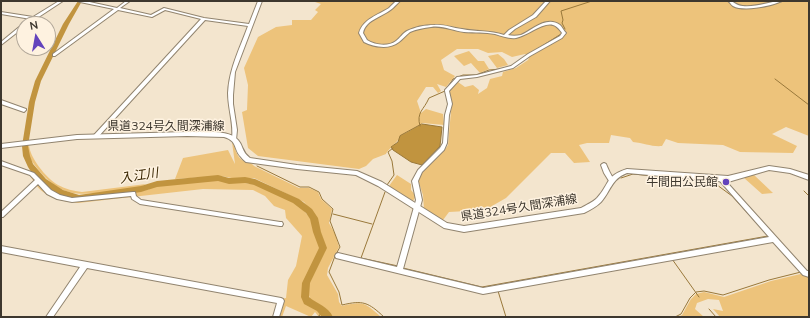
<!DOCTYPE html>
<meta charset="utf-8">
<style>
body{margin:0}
#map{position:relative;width:810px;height:318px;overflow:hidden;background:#f3e5ce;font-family:Mulish,sans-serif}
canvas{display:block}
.frame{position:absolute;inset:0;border:2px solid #3d372e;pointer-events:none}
.north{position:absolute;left:16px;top:16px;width:40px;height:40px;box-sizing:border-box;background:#fef2e0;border:1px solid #b1a799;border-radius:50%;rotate:349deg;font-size:11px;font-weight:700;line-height:16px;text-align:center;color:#3d372e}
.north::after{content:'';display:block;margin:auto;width:14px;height:18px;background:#6343bc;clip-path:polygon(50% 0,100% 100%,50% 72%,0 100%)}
</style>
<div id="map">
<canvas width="810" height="318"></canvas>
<div class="frame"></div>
<div class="north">N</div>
</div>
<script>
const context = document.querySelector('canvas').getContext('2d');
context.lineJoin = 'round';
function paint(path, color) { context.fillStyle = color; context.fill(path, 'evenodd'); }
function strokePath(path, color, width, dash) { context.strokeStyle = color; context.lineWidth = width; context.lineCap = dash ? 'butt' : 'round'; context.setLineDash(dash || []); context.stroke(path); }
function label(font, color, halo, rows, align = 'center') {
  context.font = font + ' Mulish,"Noto Sans JP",sans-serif'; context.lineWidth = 3; context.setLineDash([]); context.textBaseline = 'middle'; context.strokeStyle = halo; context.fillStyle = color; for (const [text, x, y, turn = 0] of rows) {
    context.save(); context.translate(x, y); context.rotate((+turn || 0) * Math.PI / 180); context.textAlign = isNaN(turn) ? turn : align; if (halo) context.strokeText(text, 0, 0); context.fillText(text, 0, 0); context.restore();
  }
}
paint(new Path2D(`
 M312,1H809V136L786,127L772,134L797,146L793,153L740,152L723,145L678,143L666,139L662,146C652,147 644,143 633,142L630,138L611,135L609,143H587L579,145L590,162L574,163L565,153H551L506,198L485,210L449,212L443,220L424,209L423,195L419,183V178L422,173L444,151L448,145L452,100L450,96V90L458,82L465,87L473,85L479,90L478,94L487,88L490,79L502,76L503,72L516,68L528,60L530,56L525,54L512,57L502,52L488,53L478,49H457L441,60L444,70L455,76L446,87L437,84L441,91L438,93L433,87H426L417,101L421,113L426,109L443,114L444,125L422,123C419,129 412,129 407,132C404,134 387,151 386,154L373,159L366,166L359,169L258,156L248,148L242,112L247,110L248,85L244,68L258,37L276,27L292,25V20H311L318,12L315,10L321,4Z
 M469,51L478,61H484L489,69L480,73L471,63L464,66L454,56Z
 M498,54L504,59L508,65L497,68L488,56Z
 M232,142C236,148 236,156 242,160C247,162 251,162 254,166L299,188H309L318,192L321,199L332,209L329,223L335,234L339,247L328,268L327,275L338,294L339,302L342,306C364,301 364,302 381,317H332L325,308L310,299L307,288L325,251L324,242L315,216L304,202L254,178L237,179L221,176L175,179L183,158L228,150L235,164Z
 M29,144C29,157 46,178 58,185C66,189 73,191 82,192L146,184L140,187C124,189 88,196 73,193C52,189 36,169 26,152Z
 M31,172C47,187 57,196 79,199L147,190L158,185L202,180H221L227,183H245L257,185L270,190L298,204L310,218L319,243V251L303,285L304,302L318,311L324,317H319L315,312L311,317L286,306L282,317H274L280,299L286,298L288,280L296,266L302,236L286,218L285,210L274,206L265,196L253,190L203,189L78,203C56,201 40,196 30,175Z
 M753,174L773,193L762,194L743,177Z
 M397,175L411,184V190L416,196L413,201L389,186Z
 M809,272V317H720L713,309L723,311L719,300L708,299L697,303L695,309L704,317H678L682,315L691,299L696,294L704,292L724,297L771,281Z`), '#edc37b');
const water = new Path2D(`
 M422,124L442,127L440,146L422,165L411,162L393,150L391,147L398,142L400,136Z`);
paint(water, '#c1943f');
strokePath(water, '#99783a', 1);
strokePath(new Path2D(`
 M565,29L562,23L563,20L561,11L592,1
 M520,60L561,34
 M775,79L809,105
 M420,126C416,112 424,110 429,98L445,91L453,79L463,75H476L489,70L501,69
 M257,166L300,187H309L319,192L322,199L333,209L330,221L340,247L336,254
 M621,178L633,174L713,182L732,196L762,229
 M387,185L394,175L392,161L388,152L393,148
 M804,191L809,196
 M385,192L361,258L398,266
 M333,214L372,224
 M335,256L329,272L339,292L342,305C363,300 368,302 384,317
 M672,259L699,297
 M403,268L482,287L768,236
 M806,271L809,270
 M498,291L506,317
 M709,309L716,317
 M318,317L323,311
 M675,317L681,314L690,298L696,292L704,291L723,295L769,280L801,272`), '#99783a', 1);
paint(new Path2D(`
 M78,1H82L69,24L41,81L35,102L28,146L30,156L33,164L46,179L63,190L79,195L141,186L157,181L218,175L229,178L245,177L255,179L299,199L312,209L318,218L321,232L327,248L310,283L309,297C317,304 328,306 333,317H322L317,311L304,304L301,297L302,283L319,248L313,232L310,219L306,213L293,203L254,185L245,183L229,184L218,181L157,187L141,192L79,201L58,194L40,183L33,175L28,167L23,156L22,146L29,102L35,81L63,24Z`), '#c1943f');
const minor = new Path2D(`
 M59,1H63L28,24H24V27L1,45V42L24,23L31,19L1,14V12L33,17Z
 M78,1H85L117,8L126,1H130L120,8L151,15L164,8L204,18L249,24L258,1H262L235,72L233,95V104L237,130L236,140L234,141L232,139C234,124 228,109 228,93C229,69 240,48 248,26L205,20L98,137L96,138L94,136V135L201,19L165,10L152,17L118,10L55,56H53V54L114,9L80,2Z
 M396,1H400C398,3 395,6 393,8C383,17 366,19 363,33L367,40C375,45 388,47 396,41C400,38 403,33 407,31C415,27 426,25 434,25C444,24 452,28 462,29C476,32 490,30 504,35L509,30L533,15L546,1H550L536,17L515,29L508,35C512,36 516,36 521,35C532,30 547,15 560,25C562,27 564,31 566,33L562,38L530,56L513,68L477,77L460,79L449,91L452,104L449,115L447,143L444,150L422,172L418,181L422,200L403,269L483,288L769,237L719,180L718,179L719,178H723L807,271H809V277L803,275L773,242L483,294L336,258L335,256L336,254L338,253L397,267L416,200L412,181L418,170L440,148L443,143L445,115L448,104L445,91V90L457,77L477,75L511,66L528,54L560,36L562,33C560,30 557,26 553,25C543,22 527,36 516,38C509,39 502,36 495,34C485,32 475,33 464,32C453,31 443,25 431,27C424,28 417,29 410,32C406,35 403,39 399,42C389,50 374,47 364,42L359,33C363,19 378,15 389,8C391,6 394,3 396,1Z
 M728,1H732C744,13 767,1 782,1C771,6 744,12 733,6C731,5 730,2 728,1Z
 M1,100L26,109V110L24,112L1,104Z
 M1,161L34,173L51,190L60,195L72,198L133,192H135L136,196L141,200L280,222H282L283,224L282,226H280L140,204L132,199L131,196L72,202L57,199L47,194L38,184L3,217H1V212L35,180L30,175L1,165Z
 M604,163L606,164C608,169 611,175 614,180L613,181H609L604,173L601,165L602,164Z
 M1,246L281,298L283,299L284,301L279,317H273L277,303L87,268L53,317H46L80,267L1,252Z`);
const major = new Path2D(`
 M187,132C200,132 230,129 238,140C244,147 241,151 250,158L297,165L357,171L382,182L447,223L464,226L581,208C586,205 592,203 597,198C610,184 605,176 627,169L728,176L769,166L790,169L809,175V180L790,173L769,170L728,182L627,173C611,179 611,191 601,202C596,207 590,210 584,213L464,232L444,228L378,186L356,175L297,169L246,162C244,160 242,159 241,157C233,149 238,141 224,137L187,136L77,139L1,148V144L77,135Z`);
strokePath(minor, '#91846f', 2);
strokePath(major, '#91846f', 2);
paint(minor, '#fff');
paint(major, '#fff');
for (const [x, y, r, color] of [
 [726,182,4,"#6343bc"]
]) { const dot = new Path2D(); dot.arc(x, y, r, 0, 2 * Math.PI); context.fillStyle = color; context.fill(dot); strokePath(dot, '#fef2e0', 1.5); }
label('12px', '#3d372e', '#fef2e0', [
 ["県道324号久間深浦線",166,126],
 ["県道324号久間深浦線",519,208,-9]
]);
label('12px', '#3d372e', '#fef2e0', [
 ["牛間田公民館",718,182]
], 'right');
label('italic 13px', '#382500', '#fef2e0', [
 ["入江川",139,176,-9]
]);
</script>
